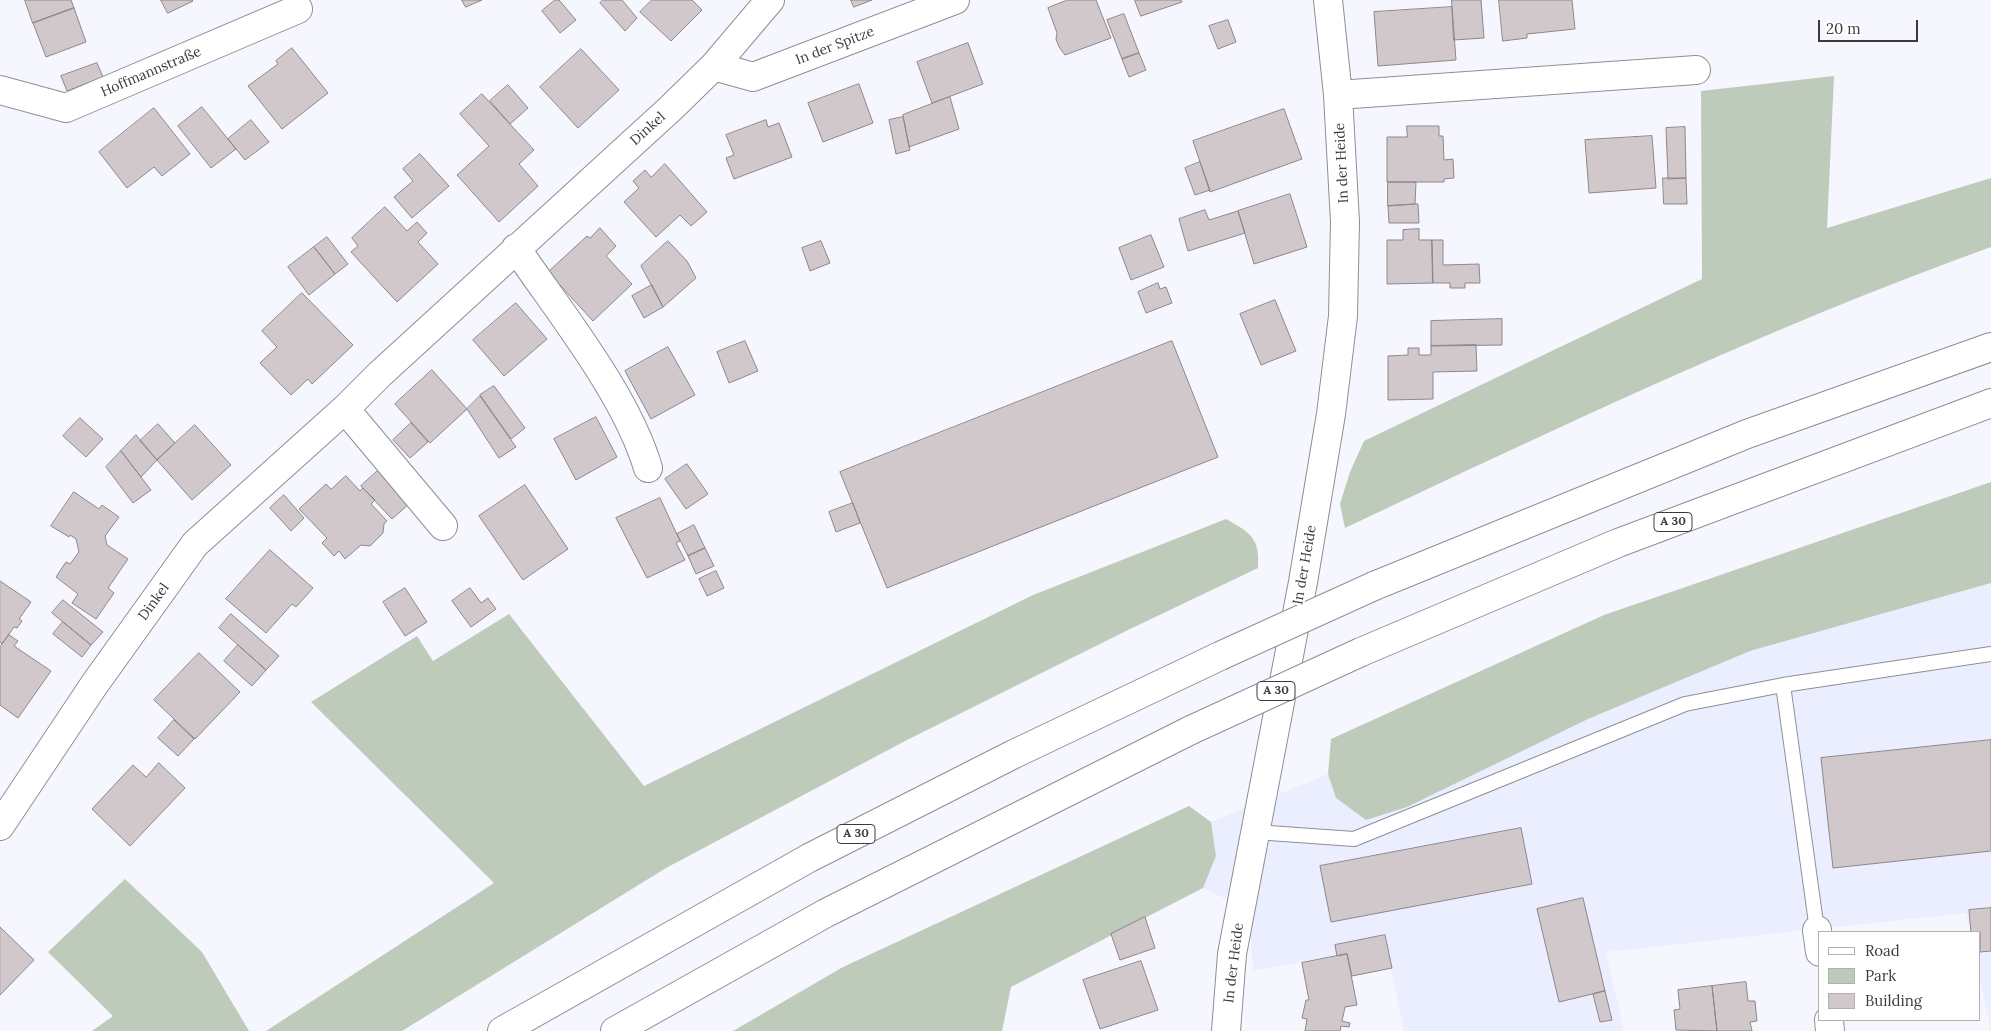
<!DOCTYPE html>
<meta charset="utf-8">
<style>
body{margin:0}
#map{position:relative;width:1991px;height:1031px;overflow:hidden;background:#f6f7fe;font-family:Lora,serif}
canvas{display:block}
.legend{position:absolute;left:1818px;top:931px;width:162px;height:90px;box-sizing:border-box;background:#fff;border:1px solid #b1b1b2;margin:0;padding:6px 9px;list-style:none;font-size:15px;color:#3b3b3e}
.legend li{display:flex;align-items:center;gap:10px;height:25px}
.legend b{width:25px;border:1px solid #b1b1b2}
.scale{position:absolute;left:1818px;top:20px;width:100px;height:22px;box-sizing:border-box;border:2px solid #3b3b3e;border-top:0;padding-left:6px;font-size:15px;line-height:18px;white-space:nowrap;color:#3b3b3e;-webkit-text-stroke:4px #fff;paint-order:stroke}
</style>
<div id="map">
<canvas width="1991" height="1031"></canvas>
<ul class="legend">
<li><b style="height:6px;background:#fff"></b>Road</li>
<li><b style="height:14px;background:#becbbb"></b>Park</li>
<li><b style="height:14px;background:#d1c8cc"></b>Building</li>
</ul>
<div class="scale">20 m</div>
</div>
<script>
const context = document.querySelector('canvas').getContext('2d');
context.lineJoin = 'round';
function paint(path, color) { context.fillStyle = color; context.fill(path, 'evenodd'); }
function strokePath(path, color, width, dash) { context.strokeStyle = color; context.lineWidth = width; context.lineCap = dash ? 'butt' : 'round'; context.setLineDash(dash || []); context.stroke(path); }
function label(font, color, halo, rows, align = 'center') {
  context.font = font + ' Lora,serif'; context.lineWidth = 4.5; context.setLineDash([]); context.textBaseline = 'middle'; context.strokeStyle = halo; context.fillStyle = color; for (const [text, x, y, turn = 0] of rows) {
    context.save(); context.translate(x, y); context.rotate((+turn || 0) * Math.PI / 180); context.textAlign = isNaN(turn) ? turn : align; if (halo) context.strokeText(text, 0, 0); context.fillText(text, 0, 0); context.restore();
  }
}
paint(new Path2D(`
 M1991,583V1031L1980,980V932H1970L1966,913L1606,952L1624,1031H1404L1386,947L1253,971L1249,910L1203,888L1216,856L1211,822L1328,774L1336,798L1588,719L1750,651Z`), '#ebeefe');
paint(new Path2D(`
 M1834,76L1827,228L1991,178V247C1769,327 1557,428 1345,528L1340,504L1350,472L1364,441L1702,279L1701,91Z
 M1991,482V583L1750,651L1588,719L1407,807L1366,820L1336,798L1328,774L1331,739L1604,615Z
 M1226,519C1251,533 1260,538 1258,568L1128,630L905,741L666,868L402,1031H266L494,883L311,702L417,636L433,661L509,614L644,786L1033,595Z
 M1189,806L1211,822L1216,856L1203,888L1011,987L1002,1031H733L843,967Z
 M125,879L202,952L249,1031H92L113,1016L48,952Z`), '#becbbb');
const building = new Path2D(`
 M25,0H71L74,8L33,23Z
 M161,0H192L193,1L168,13Z
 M462,0H482L466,7Z
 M555,0H559L576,20L560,33L542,11Z
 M603,0H622L637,18L625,31L600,3Z
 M652,0H692L702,10L671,41L640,12Z
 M851,0H872L854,7Z
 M1068,0H1096L1111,38L1065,55L1059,47L1056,39L1057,33L1048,8Z
 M1135,0H1181L1182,2L1141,16Z
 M1452,0H1481L1484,38L1454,40Z
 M1499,0H1572L1575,29L1527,34V38L1503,41Z
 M1452,7L1456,60L1378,66L1374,12Z
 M74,8L86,42L46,57L33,23Z
 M1124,14L1139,53L1122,59L1107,20Z
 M1228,20L1236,42L1218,49L1209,26Z
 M968,43L983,84L932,103L917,62Z
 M292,48L328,93L282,129L248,86L278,64L276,61Z
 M581,49L619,90L578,128L540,87Z
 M1139,53L1146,70L1129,77L1122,59Z
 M97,63L103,77L67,91L61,76Z
 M859,84L873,123L823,142L808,103Z
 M508,85L528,108L510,124L490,101Z
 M482,94L534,150L519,164L538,186L499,222L457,175L489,146L460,114Z
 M950,97L959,129L909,147L903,115Z
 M202,107L236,149L211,168L178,126Z
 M154,108L190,154L162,176L154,167L127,188L99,152Z
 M1284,109L1302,159L1210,192L1193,141Z
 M903,117L910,150L896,154L889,120Z
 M251,120L269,142L245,160L228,139Z
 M766,120L768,127L779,123L792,157L734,179L726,158L734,155L726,135Z
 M1407,126H1439V136H1443L1444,160L1453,159L1454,178L1444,179V182H1387V137H1407Z
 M1685,127L1686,178L1668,179L1666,128Z
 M1652,136L1656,188L1589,193L1585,140Z
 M420,154L449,186L412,218L394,197L413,181L403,169Z
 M1200,162L1210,190L1195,195L1185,168Z
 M665,164L707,212L691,226L680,215L656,237L624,202L639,188L633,181L645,170L651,177Z
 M1663,178H1686L1687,204H1664Z
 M1388,182H1416L1415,204L1388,206Z
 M1290,194L1307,247L1254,264L1238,211Z
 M1415,204H1418L1419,223H1389L1388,206Z
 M385,207L407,231L417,222L427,233L418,242L438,264L397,302L351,252L358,246L352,238Z
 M1205,210L1209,220L1238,211L1245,233L1188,251L1179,219Z
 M600,228L616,246L606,256L632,284L593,321L548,272L587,236L590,238Z
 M1419,229V240H1432L1433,283L1387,284V240H1403V230Z
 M1151,235L1164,267L1131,280L1119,248Z
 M327,237L348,264L335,274L314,247Z
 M1432,240H1443V265L1479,264L1480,283H1465V288H1450V283H1433Z
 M668,241L687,261L696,278L663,307L641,266Z
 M821,241L830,263L810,271L802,248Z
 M314,247L335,274L309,295L288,267Z
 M1158,283L1160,289L1166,287L1172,303L1146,313L1138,292Z
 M652,285L663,307L644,318L632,296Z
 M302,293L353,345L312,384L308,379L291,395L260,363L277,347L262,331Z
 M1275,300L1296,351L1261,365L1240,314Z
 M516,303L547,339L504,376L473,340Z
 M1502,319V345L1431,346V321Z
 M745,341L758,371L729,383L717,352Z
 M1172,341L1218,457L887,588L840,472Z
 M1476,345L1477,371L1433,372V399L1388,400V356L1408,355V348H1419V355H1431V346Z
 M668,347L695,395L651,419L625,371Z
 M432,370L467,409L430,443L395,404Z
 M494,386L525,428L511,439L480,395Z
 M480,396L516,447L499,458L467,409Z
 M596,417L617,457L576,480L554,439Z
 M80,418L103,439L86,457L63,436Z
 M411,423L428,442L410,458L393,440Z
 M158,424L175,443L157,460L140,441Z
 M195,425L231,465L192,500L157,460Z
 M136,435L157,460L141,477L121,451Z
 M121,451L151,490L133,503L106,467Z
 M687,464L708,494L686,509L665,479Z
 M381,468L410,503L392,519L361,486Z
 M346,476L360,491L363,488L375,500L371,504L387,521L384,524L383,533L370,546L361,545L345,559L339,551L334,556L322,543L327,538L299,509L326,484L331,489Z
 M525,485L568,549L523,580L479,516Z
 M74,492L99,509L102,505L119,517L105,536L107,545L128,559L108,588L114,593L96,619L72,603L78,594L56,577L66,562L70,564L79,552L76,539L70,535L69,537L51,526Z
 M284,495L304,518L291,531L270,508Z
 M660,498L680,541L676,543L685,560L647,578L616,518Z
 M853,503L860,523L836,532L829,512Z
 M694,525L705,548L688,556L677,534Z
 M705,548L714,566L696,574L688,556Z
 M270,550L313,588L296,607L292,604L266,633L226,599Z
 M716,571L724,588L707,596L699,579Z
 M0,581L31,602L19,619L22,621L17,628L14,627L2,644L0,642Z
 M405,588L427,622L405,636L383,602Z
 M470,588L481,603L488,598L496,609L471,627L452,601Z
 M63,600L103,632L91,645L52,613Z
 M231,614L279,656L266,670L219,628Z
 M63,622L91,645L82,657L53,634Z
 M9,635L18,641L14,646L51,671L18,718L0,705V647Z
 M238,645L266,670L252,686L224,661Z
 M199,653L240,692L195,739L154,700Z
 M174,720L194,739L178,756L158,738Z
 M1991,740V851L1833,868L1821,758Z
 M159,763L185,788L130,846L92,809L133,765L146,777Z
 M1521,828L1532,884L1331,922L1320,866Z
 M1583,898L1605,991L1559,1002L1537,909Z
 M1991,908V951L1980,952V932H1971L1969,910Z
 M1145,917L1155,948L1120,960L1111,934Z
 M0,927L34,960L0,995Z
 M1385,935L1392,968L1352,976L1347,954L1337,956L1335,945Z
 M1347,954L1357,1005L1345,1007L1342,1021L1350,1023L1349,1027L1341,1026L1340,1031H1305L1307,1019L1302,1018L1306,1000H1309L1302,963Z
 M1141,961L1158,1010L1100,1029L1083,980Z
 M1746,982L1748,1001H1755L1757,1021L1750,1022L1752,1031H1717L1712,986Z
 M1712,986L1717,1031L1676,1030L1674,1010L1680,1009L1678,990Z
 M1605,991L1612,1020L1600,1022L1593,994Z`);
paint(building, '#d1c8cc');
strokePath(building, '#8e868a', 1);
const lane = new Path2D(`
 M1783,685L1817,930
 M1255,832L1354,839L1685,704L1783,685L1991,654`);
const street = new Path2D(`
 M714,66L753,77L955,0
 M0,90L66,108L298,9
 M1338,95L1696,70
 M516,248C560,313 626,394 648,468
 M345,409L443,526
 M0,826L94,685L195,544L345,409L380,374L671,108L714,66L770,0
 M1817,930L1820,952
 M1829,1020L1830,1031
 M1226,1031L1232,954L1303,582L1331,414L1343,316L1345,222L1338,95L1328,0`);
const highway = new Path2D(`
 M1374,586L1747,434L1991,347
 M1361,652L1618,543L1991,403
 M502,1031L809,858L1014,754L1220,656
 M615,1031L826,913L1191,730`);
strokePath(lane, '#8d8f96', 16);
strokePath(street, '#8d8f96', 30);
strokePath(highway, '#8d8f96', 30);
strokePath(lane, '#fff', 14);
strokePath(street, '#fff', 28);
strokePath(highway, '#fff', 28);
const highwayBridge = new Path2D(`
 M1220,656L1374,586
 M1191,730L1361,652`);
strokePath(highwayBridge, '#8d8f96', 30, []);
strokePath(highwayBridge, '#fff', 28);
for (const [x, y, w] of [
 [1673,522,38],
 [1276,691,38],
 [856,834,38]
]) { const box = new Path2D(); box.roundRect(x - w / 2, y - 9.5, w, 19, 4); context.fillStyle = '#fff'; context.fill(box); strokePath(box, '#3b3b3e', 1); }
label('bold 12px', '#3b3b3e', null, [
 ["A 30",1673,522],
 ["A 30",1276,691],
 ["A 30",856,834]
]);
label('14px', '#3b3b3e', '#fff', [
 ["In der Spitze",835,46,-21],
 ["Hoffmannstraße",151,72,-23],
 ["Dinkel",648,129,-42],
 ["In der Heide",1342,163,-93],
 ["In der Heide",1305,565,-80],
 ["Dinkel",154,602,-54],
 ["In der Heide",1234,963,-83]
]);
</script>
